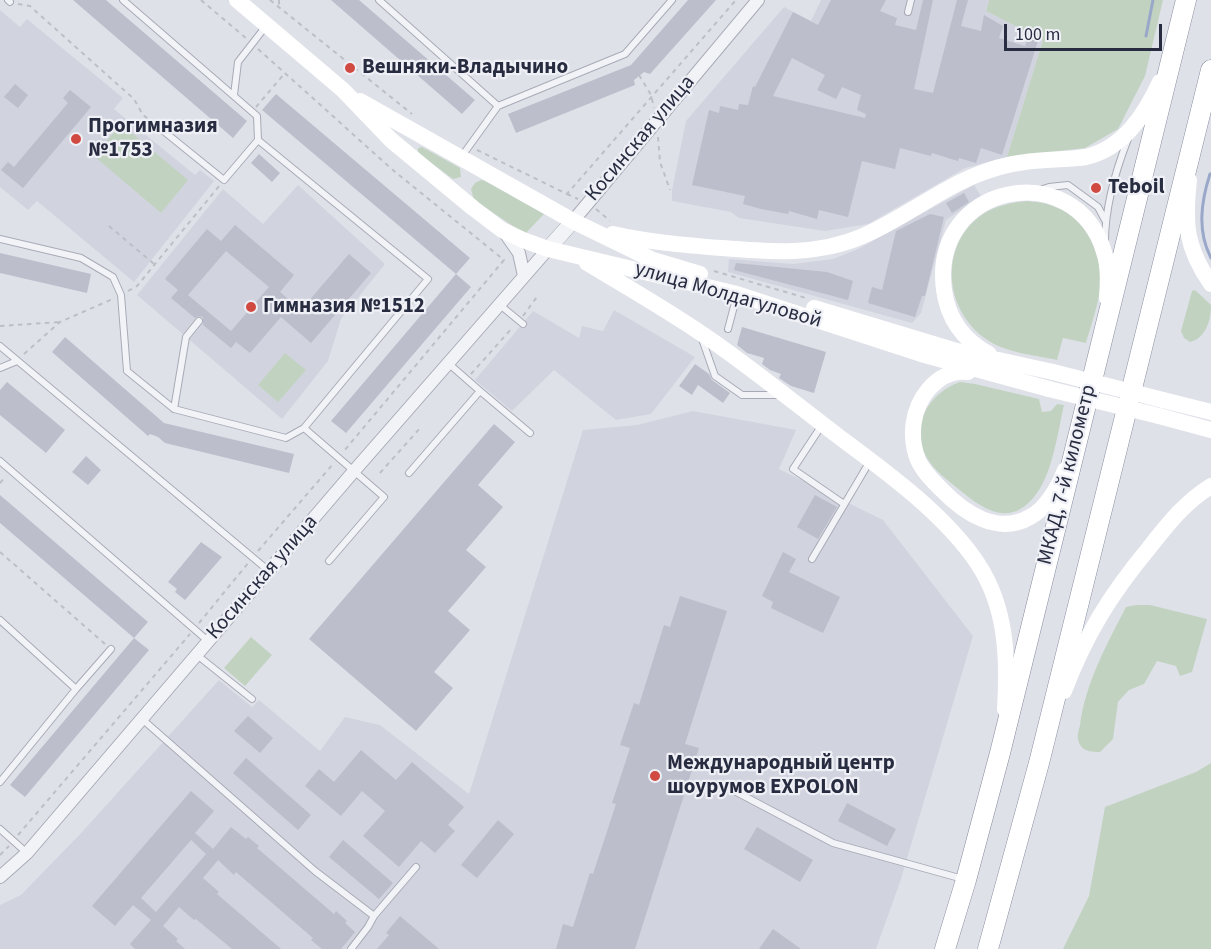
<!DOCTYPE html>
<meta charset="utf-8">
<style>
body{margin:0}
#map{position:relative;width:1211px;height:949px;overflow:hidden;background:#dfe1e9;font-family:"Source Sans 3",sans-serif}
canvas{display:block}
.scale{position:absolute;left:1004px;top:24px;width:158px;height:27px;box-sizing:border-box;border:3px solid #282c40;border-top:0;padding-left:8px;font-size:18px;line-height:21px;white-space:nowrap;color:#282c40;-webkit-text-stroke:4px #eff0f6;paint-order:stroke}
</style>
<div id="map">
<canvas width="1211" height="949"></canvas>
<div class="scale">100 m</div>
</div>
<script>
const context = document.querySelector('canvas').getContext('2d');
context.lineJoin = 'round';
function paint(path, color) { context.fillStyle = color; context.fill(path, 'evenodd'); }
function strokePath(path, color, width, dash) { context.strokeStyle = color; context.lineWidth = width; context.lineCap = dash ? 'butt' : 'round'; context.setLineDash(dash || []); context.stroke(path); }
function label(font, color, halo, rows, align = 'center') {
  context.font = font + ' "Source Sans 3",sans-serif'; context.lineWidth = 4.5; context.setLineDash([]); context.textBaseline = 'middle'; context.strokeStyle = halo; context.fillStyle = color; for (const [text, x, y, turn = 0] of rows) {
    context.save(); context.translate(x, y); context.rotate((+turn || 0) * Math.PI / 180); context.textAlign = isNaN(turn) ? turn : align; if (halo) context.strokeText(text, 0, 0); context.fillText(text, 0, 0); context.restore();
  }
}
paint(new Path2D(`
 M821,0H989L986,11L1043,40L1007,157L965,168L868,224L825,231L739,218L731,212L672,201V190L686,121L784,7L811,21Z
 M0,10L20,27L27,19L123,98L114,109L195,175L200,170L214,181L134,282L37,201L28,210L0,187Z
 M298,185L385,264L341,319L328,361L282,419L137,295L223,189L263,224Z
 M974,185L981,196L946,220L921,313L912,323L728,272L729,259L793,264L833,259L858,249Z
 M614,310L695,357L651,414L616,420L554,370L512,411L475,380L533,311L579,338L582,326L603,331Z
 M693,411L796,430L779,469L883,520L973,636L900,882L876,949H0V905L21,895L83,831L219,680L252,707L259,700L320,751L345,717L380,725L469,794L583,430L637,425Z`), '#d1d3de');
paint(new Path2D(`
 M989,0H1163L1145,76L1118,129L1085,148L1007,157L1043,40L986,11Z
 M121,124L188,180L161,213L94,156Z
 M422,147L460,168L461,177L453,179L418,153V148Z
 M481,180L485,181L544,214L525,234L474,200L471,189L475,183Z
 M1027,201C1034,202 1043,202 1050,205C1082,215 1101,247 1101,280C1101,296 1091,326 1086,343L1063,338L1057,360C1035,355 1005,353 986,339C944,310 938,245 983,214C997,205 1011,203 1027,201Z
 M1195,290L1211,305C1211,320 1206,338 1190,342L1184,338L1181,331L1192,291Z
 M285,353L306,370L278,402L258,385Z
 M960,382L975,384L1039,399L1042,412L1051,411L1057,404L1064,405C1058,431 1053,471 1037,493C1011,530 982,509 956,487C946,479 934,470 927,458C908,426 929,393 960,382Z
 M1136,605H1150L1207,619L1192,672L1180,676L1176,666L1157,661L1144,684L1129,690L1118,702L1113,739L1100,752C1090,752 1080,751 1078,739C1077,736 1079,729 1080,725C1085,684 1107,644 1126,607Z
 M251,637L272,655L245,686L224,668Z
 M1211,763V949H1063L1089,896L1105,807L1196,772Z`), '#c1d3c0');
strokePath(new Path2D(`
 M1146,36L1153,0
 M1210,174C1201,202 1197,231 1211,258`), '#99a7c9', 3);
paint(new Path2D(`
 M73,0H106L247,121L233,138Z
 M331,0H359L475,100L462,114Z
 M688,0H716L650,74L644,72L634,80L635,85L516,133L508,114L631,65Z
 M831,0H886L880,11L897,18L895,25L916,30L923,0H933L914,89L933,93L957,0H968L961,26L981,31L984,15L1003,26L999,38L1025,46L1028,38L1038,41L1002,155L981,148L976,163L959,158L958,161L932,153L931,156L900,148L895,169L862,161L848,217L819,210L817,219L789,211L788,214L761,209L743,204L745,196L692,185L709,110L719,113L720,106L738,110L739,104L748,105L753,86L755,87L793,12L818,25ZM792,58L825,75L817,90L836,99L842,87L861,95L857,110L866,114L865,118L773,96Z
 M15,84L28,95L18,108L4,97Z
 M70,90L91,107L23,188L1,170L8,162L14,167L68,103L63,98Z
 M276,94L470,258L456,274L262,110Z
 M259,154L280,173L272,182L251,163Z
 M964,193L969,202L952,213L946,203Z
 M930,214L944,217L925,296H922L915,317L868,303L872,287L882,290L896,231Z
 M235,225L294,275L280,292L301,310L349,254L371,273L311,343L281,317L250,353L236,342L231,348L203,325V317L199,316L195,318L171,298L178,290L165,279L207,229L221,241ZM226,251L269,287L231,331L188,295Z
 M0,253L91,274L87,293L0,273Z
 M736,263L827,272L853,281L848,300L734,270Z
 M456,274L471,287L346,433L331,421Z
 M742,327L826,352L814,393L791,386L779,378L781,374L770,370L762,364L764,358L747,353L737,345Z
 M65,337L164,423L294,454L289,473L165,443L158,437L150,434L148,436L52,352Z
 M695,364L709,374L712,380L730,393L723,403L698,385L692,395L679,386Z
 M7,382L65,430L46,453L0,415V390Z
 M494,424L515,442L478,485L503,507L466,550L486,567L448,611L470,630L434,672L453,688L416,731L309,639Z
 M86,456L101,470L88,485L72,472Z
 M0,495L148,622L134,638L0,523Z
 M815,495L837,507L818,539L797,527Z
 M201,542L222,557L185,600L175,592L177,589L168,582Z
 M783,552L796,559L789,572L840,597L823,633L771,608L773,602L762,596Z
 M680,596L727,611L685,744L699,748L635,949H556L563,924L573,927L590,873L593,874L616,804L612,803L630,748L620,745L634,703L639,705L664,625L670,627Z
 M134,638L149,650L25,797L10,785Z
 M248,716L273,738L260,753L234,731Z
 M361,750L396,780L412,762L464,807L448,825L455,831L435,853L421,841L399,867L363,836L385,811L362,791L341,816L305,786L319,769L334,782Z
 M246,758L311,815L298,830L233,773Z
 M191,791L214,811L195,833L213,849L231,827L246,839L248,837L259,846L257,848L334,914L336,911L347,921L345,923L355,932L341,949H322L311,940L313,938L236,872L234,875L218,860L203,878L219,892L217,894L281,949H232L196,919L194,920L179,907L163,926L178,939L176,941L185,949H135L130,944L151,920L133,905L115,926L92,906ZM191,840L206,854L156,912L141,898Z
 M847,803L896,829L887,846L838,821Z
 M498,820L514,834L477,878L461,865Z
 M757,827L813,860L800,882L744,849Z
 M343,840L393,883L379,899L329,857Z
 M400,916L439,949H377L389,935L386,933Z
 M773,929L801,949H759Z`), '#bcbfcb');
const service = new Path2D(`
 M8,0L10,2
 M123,0L257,116L258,140L224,180L161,129
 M379,0L498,106L462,156
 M908,12L911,0
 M234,95L238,62L266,26
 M498,106L625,54L672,0
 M258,140L428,279L304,428L384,497L329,561
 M1040,190L1049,187L1068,185L1098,207L1105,220
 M0,239L81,258L113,277L121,295L127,371L174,409L286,438L304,428
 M1105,242C1105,207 1115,172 1128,139
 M500,305L523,324
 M728,329L737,295
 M702,339L715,376L742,395H779
 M0,346L269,571
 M0,368L17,361
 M480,391L530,433
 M174,409L186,337L199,321
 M822,425L793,469L844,504
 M0,461L208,641
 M409,473L480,391L448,363
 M812,559L870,461
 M0,620L76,689L0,782
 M197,655L252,699
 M76,689L111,649
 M142,719L315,871L374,916L368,927L351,949
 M725,786L833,843L963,879
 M0,829L27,853
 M374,916L416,867`);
const minor = new Path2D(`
 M573,221L758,0
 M505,233L519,253L524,276
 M0,877L27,853L354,471L548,249`);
const tertiary = new Path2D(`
 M548,249L573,221`);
const trunk = new Path2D(`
 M945,949L966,880L1000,753L1186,0
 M988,949L1039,763L1211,70`);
strokePath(service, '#a8abb6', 8);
strokePath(minor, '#a8abb6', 14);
strokePath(tertiary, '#a8abb6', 16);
strokePath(trunk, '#868b9f', 21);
strokePath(new Path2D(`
 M201,0L247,39
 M270,0L412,114
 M279,0V7
 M18,4L30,6L134,99L143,115L156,125
 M258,49L394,171L504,260L344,451
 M639,75L651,95L654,108
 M256,107L285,73
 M658,137L660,162L670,190
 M477,150L567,194L736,0
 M567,194L578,199
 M596,209L610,221
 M109,226L154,264
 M714,271L806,298
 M128,291L137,286L220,185
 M523,316L539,294
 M0,326L60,322
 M24,354L60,322L115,298
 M471,374L513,327
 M380,473L421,427
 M0,483L6,476
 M258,551L333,464
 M0,552L105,644
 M199,623L249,562
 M18,835L190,634
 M0,855L9,846`), '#bdbfc7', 2, [4.5, 4.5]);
strokePath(service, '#f2f3f7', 6);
strokePath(minor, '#f2f3f7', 12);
strokePath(tertiary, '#f2f3f7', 15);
strokePath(new Path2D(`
 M237,0L343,90L391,140L473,208L502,230L523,240L548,249L737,294L921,354L1049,389
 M360,101L573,221L653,260L700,274
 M1189,180C1184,224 1186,248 1211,284
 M613,234C648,242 684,245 721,248C770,252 817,256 863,236C905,218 940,188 984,172C1003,165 1025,161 1046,160C1059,159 1073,159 1086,157C1124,148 1145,114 1160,82
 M587,263C629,288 671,312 711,340C754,370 796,404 838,436C885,471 946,515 978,564C1007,608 1008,659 1005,709
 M814,308L953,350L1053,372
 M989,354C963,340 948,319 944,290C930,182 1076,156 1104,252C1109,267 1108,283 1107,298
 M968,372C952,370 938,378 928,390C912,409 909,437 918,460C923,471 932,480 941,489C963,512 997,536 1030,517C1046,509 1059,486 1065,470
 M1163,400L1211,412
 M1159,416L1211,430
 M1064,691C1086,634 1110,595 1149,548C1168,524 1185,502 1211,486`), '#fff', 16);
strokePath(trunk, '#fff', 20);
strokePath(new Path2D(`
 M1053,372L1163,400
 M1049,389L1159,416`), '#fff', 16);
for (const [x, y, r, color] of [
 [350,68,6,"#d04a42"],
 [76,139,6,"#d04a42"],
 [1096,188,6,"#d04a42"],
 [251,307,6,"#d04a42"],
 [655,776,6,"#d04a42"]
]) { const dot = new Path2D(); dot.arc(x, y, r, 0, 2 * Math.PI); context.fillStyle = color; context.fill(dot); strokePath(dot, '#eff0f6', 2); }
label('bold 21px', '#282c40', '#eff0f6', [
 ["Вешняки-Владычино",362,68],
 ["Прогимназия",88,127],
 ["№1753",88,151],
 ["Teboil",1108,188],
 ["Гимназия №1512",263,307],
 ["Международный центр",667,764],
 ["шоурумов EXPOLON",667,788]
], 'left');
label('21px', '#282c40', '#eff0f6', [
 ["Косинская улица",641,139,-50],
 ["улица Молдагуловой",728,296,16],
 ["МКАД, 7-й километр",1068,475,-76],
 ["Косинская улица",263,578,-49]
]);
</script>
